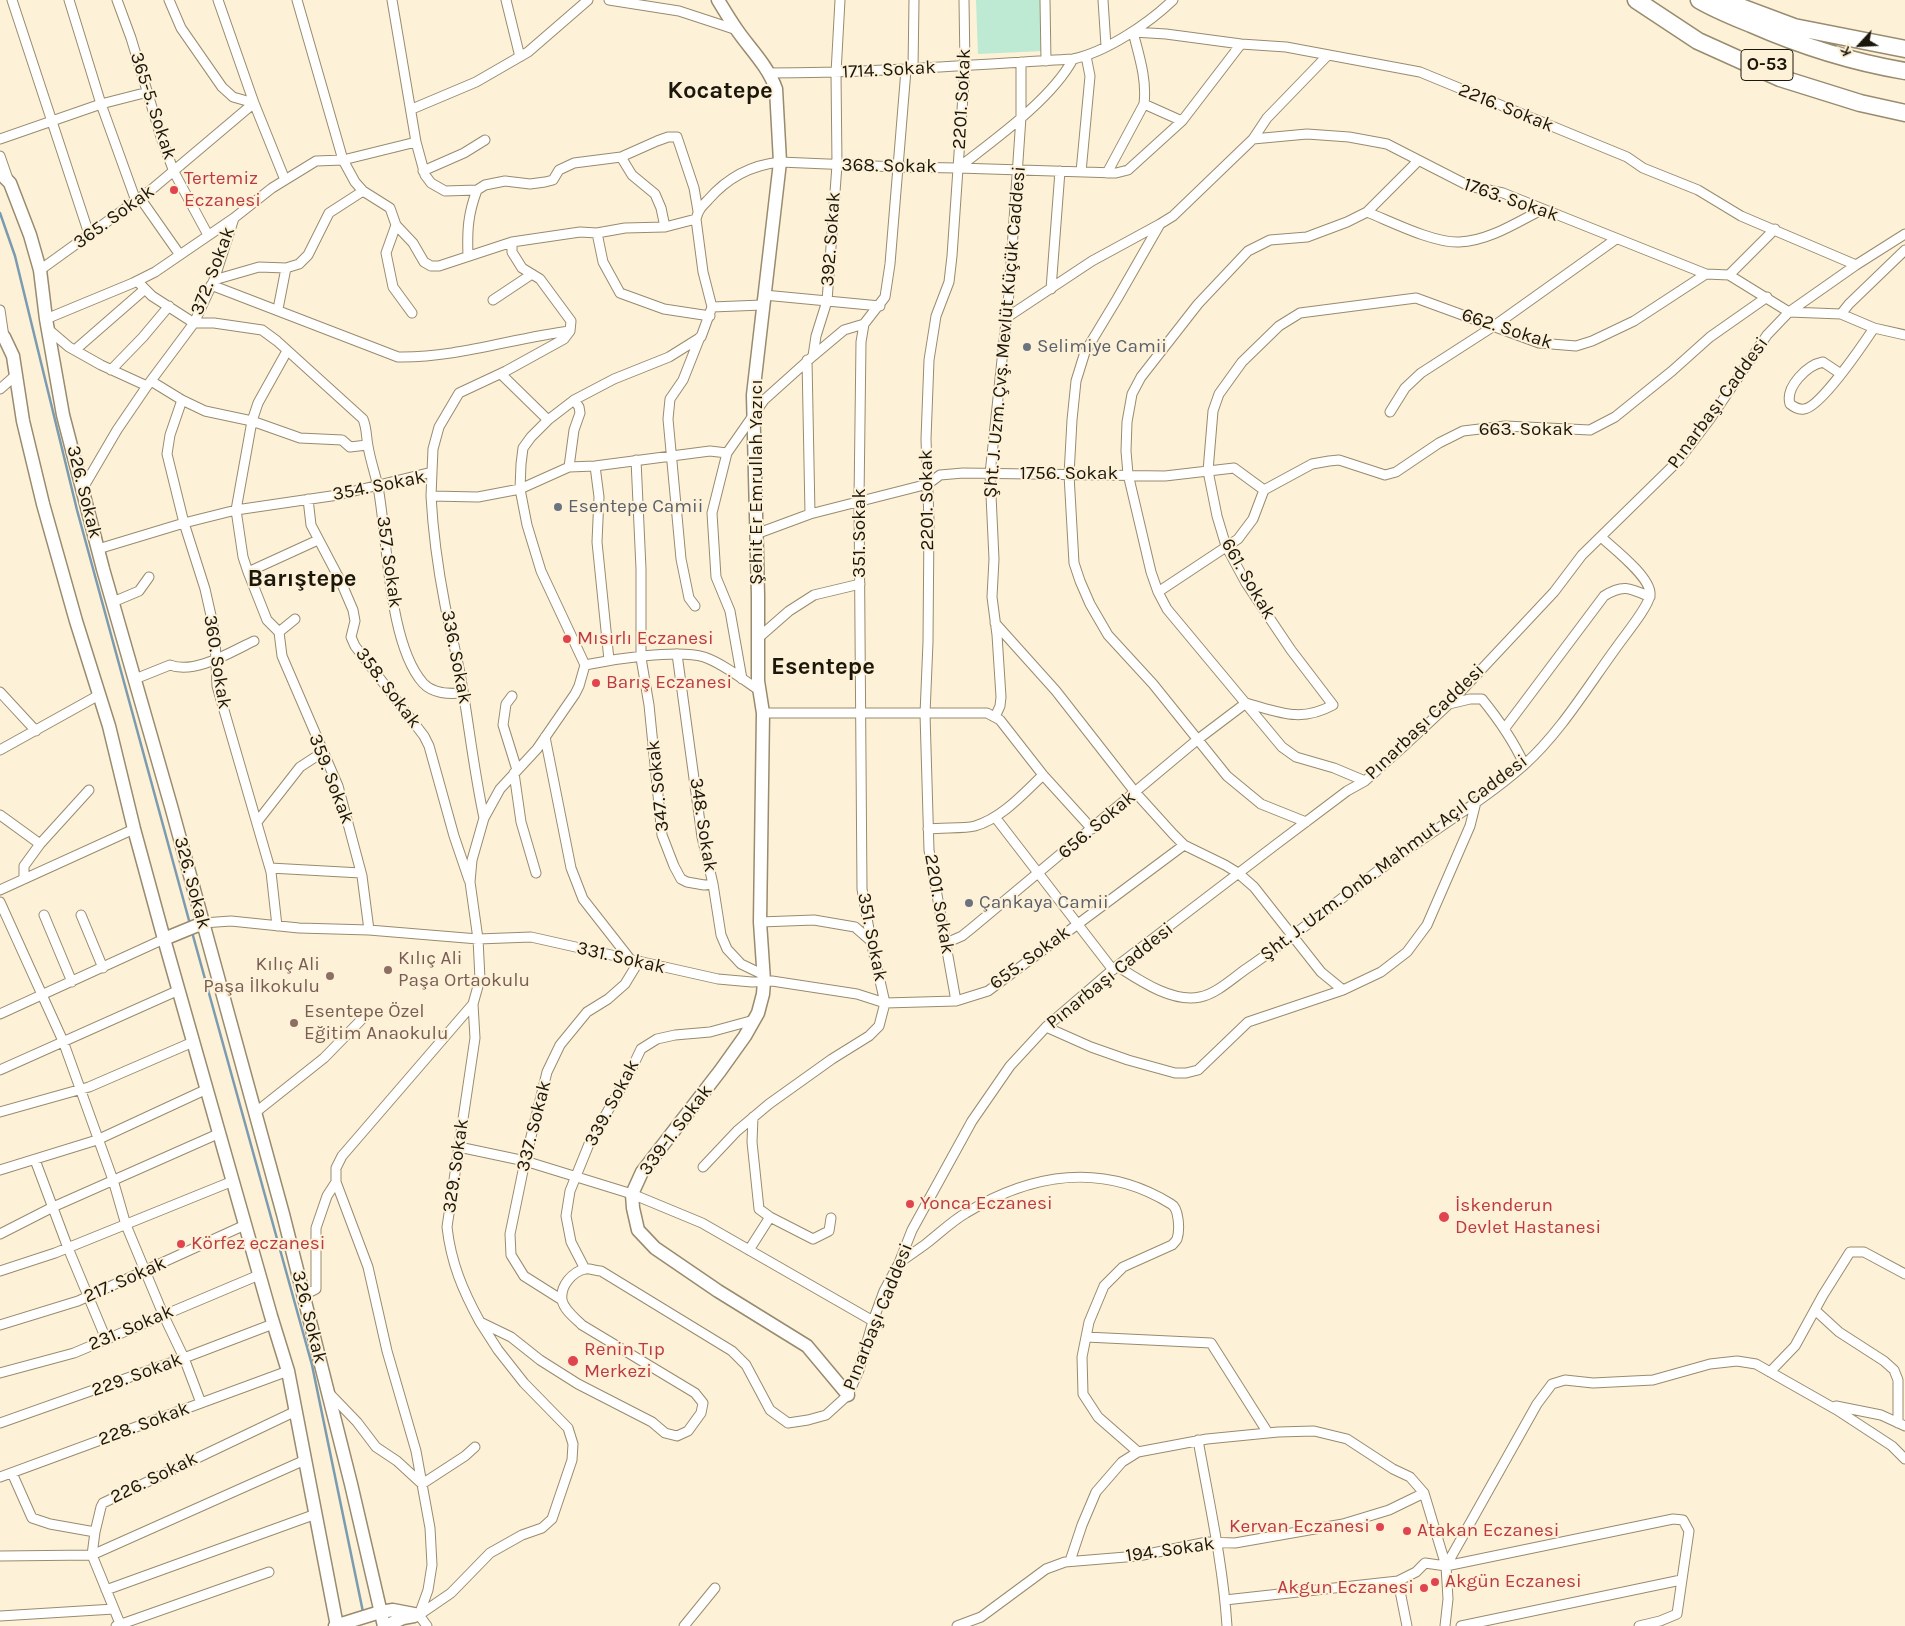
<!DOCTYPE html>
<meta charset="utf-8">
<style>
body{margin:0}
#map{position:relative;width:1905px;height:1626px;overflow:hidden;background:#fdf1d8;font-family:Karla,sans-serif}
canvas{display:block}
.north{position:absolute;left:1835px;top:20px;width:50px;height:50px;-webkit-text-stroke:4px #fdf1d8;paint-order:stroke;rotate:245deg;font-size:14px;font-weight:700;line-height:20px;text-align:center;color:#1c170b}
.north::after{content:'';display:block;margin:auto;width:18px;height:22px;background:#1c170b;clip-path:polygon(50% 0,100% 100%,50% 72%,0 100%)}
</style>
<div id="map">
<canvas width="1905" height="1626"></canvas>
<div class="north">K</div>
</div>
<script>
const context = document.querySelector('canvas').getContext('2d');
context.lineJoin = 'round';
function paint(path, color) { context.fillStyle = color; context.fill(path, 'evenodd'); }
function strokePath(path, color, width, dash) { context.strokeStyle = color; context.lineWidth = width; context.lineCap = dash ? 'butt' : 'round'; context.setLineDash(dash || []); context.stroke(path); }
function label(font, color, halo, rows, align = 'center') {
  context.font = font + ' Karla,sans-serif'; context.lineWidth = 4; context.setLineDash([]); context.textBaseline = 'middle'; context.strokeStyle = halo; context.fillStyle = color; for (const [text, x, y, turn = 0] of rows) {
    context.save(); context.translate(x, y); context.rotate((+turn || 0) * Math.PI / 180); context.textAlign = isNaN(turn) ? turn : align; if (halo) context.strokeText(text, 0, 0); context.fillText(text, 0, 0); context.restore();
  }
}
paint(new Path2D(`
 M976,0H1041L1043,51L978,54Z`), '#bee9d3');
strokePath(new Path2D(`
 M0,213L15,256L77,510L190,924
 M192,932L312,1365L363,1612`), '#7a9bb0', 2.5);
const street = new Path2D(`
 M12,0L89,234
 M69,0L101,104L136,201
 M117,0L131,38L161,137L174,172L208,235
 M169,0L181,28L222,87L233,97L254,103
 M218,0L254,103L285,180
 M297,0L343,160L355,182L363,191L390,208L396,225L413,243L424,262L431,266H439L512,242L580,232L597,233L625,228L665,227L696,219
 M506,0L520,57
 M609,0L679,11L737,30
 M1045,0L1046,61
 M1103,0L1106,46
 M913,69L914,0
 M768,73C870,73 971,65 1073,59C1106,52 1148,24 1173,0
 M1144,104L1182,121
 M412,109L476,82L528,52L588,0
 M0,139L101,104L148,92
 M1253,139L1307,134L1349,137L1387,144L1469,186L1503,193L1706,274L1729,275L1789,312L1841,314L1874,328L1905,335
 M416,142L425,175L431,183L445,191L477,190L485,185L505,181L530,184L545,182L553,180L559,170L574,163L621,157L657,141L668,137H677L694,188L698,211
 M0,156L8,179
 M621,157L632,175L655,194L661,208L665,227
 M958,168C994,140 1052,99 1073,59
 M423,171L464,153L485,140
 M1081,172L1090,76L1086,56
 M1107,173L1144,104C1147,79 1139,56 1133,32L1166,34L1241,44L1286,47L1420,72L1627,157L1643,168L1698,190L1741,216L1856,265
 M140,198L180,255
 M1367,212C1392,222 1433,243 1459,242C1488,241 1516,223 1541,210
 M396,225L386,253L393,287L412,313
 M597,233L603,262L620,293L664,309L710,316
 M468,256C467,230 468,214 477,190
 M40,270L151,190L254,103
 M1729,275L1775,229
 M214,280L259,267L286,268L299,264L308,255L329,213L363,191
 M137,281L152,296L194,323H214L262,330L277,341L363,419C367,429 366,436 368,446C370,459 375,473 378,487C388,540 388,643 423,683C433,694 449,694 462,693
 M211,285L398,357C457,358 513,338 570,331
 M1051,289L1060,171
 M764,295L880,306
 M493,300L532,274
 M712,307L762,305
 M278,309L286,268
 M0,310L4,337
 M1841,314L1849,304L1905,250
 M1006,318L1092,261L1160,224
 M46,319L133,283L155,272L234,218
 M49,330L69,347L101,365L147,386
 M75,350L145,289
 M813,356L816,336L827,301L837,165L836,73L840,0
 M807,360L810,514
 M111,370L143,337L169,306
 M501,374L548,420
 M1841,374L1823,362C1807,365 1785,387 1790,404C1794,407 1798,410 1804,409C1820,408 1864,343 1874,328
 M151,381L182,400L205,411L252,421L300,438L342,440L350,447L367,445
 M0,389L16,375
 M182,400L170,435L167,454L184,523L205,589L212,620L215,639L217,686L271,872L277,926
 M1390,412L1405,388L1421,373L1494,326L1616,239
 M636,460L641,569V658L649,705L662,835L674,866L681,879L687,882L704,885L713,884
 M595,466L599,497L597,542L609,660
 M569,467L574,430L580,413L579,407L574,400
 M432,472L433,449L439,427L459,393L506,371L564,339L570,331L571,321L540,279L522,268L512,252V242
 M83,488L117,430L147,386L194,323L214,280L234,218L272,188L316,161L343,160L416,142L392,0
 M431,496C433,533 438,569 445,605C450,630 457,655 461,679C469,725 474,772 484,818
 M308,499L311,525L341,582L353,610L355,621L351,637L355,646L424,736L429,746L454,836L469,880
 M756,534L810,514L928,484L940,475L963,473L1165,476L1234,468L1264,490
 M98,549L184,523L236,510L338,495L432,472L431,496L478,497L520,489L569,467L595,466L710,451L727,453
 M248,572L318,540
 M1158,592L1238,539L1253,519L1264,490L1312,464L1329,461L1339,460L1385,475L1396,472L1439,443L1463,431L1505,426L1590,430L1615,417L1672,371L1710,337L1767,297
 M113,602L139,591L149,577
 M695,606L689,598L681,559L668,419L670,399L683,380L700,337
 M995,623L1056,691L1135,792L1173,834L1184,845L1225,865L1238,873L1254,887L1321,972L1343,990L1248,1022L1198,1070L1186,1073H1175L1128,1060L1091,1047L1046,1027
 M279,632L282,656L338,786L362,876L369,930
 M279,632L267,620L248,572L243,557L236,510L252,421L258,403L287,351
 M279,632L295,619
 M757,639L789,611L814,595L860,584
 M677,654L702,837L713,884L721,935L727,949L741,964L764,975
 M585,665C614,659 677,649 704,657C722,663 744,680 760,691
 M135,679L170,665C195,675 232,651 254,641
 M742,679L730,611L716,577L712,513L727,453L764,400L813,356L844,330L864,324
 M0,692L36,731
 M512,696L506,704L503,725L517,770
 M1449,704L1470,699H1482C1499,720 1513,740 1524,764
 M763,713H987L1000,720L1043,775L1092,829
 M995,717L1000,706L1001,697L997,635L992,597L994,559L990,474L1009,293L1021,117V62
 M1505,728L1604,596C1623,584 1630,588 1650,597
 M545,737L571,868L583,899L630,959
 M0,750L99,695
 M514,773L521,822L536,873
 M1365,781L1334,768L1296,757L1282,747L1167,609L1158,592L1151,572L1128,474L1126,451L1127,422L1132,394L1141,377L1198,304L1248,251L1270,240L1307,237L1347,222L1367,212L1418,161
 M0,815L40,844
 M995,817L1113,970
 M257,822L300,767L323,752
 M1306,822L1261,804L1227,776L1153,684L1108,635L1090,604L1080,581L1074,563L1069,475L1072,420L1076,381L1085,352L1117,299L1160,224L1173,216L1253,139L1267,118L1327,56
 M928,829C941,827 964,829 975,826C1002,818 1023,794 1043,775
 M270,868L361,873
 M24,879V866L40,844L89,790
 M0,890L134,829
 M0,902L63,1041L113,1180L126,1225L163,1314L184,1358L201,1403
 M44,915L72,982
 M81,915L103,968
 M760,922L814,920L855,927L871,941
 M203,923L231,921L299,928L369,930L478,939L531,937L718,979L752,982L772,981L857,994L885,1003L956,1001L988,991L1184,845
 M946,943L962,936L972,928L1197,740L1246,703C1279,712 1300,723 1333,705L1291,650L1246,583L1226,546L1217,516L1208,471L1213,411L1219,394L1242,362L1279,326L1300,313L1416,298L1539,343L1576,346L1592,341L1634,321L1706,274
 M1117,966C1139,980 1172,1003 1200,997C1216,994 1233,978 1246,969C1297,934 1345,895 1394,859C1437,828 1484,800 1524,765C1560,733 1588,686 1616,648C1624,636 1648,608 1650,595C1652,578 1613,548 1601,537
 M1343,990L1381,972L1407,952L1427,925L1470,826L1476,802
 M956,1001L929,850L925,714L928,642L929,521L926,439L929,360L936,316L949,282L952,256L965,66L964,0
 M473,1004L475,1038L447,1227C451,1263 463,1291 480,1322
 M0,1014L164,939
 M0,1070L179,990
 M0,1112L89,1087L193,1042
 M256,1112L324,1058L364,1017
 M753,1117L752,1142L759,1209L770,1217L813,1239L829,1231L831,1218
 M459,1147L525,1161L632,1194L702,1223L873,1321
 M35,1160L68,1248L106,1339
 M703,1167L737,1131L769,1104L832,1059L869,1036L879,1026L885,1003L871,941L862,889L859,500L861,342L864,324L885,297L890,264L906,70
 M0,1170L97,1140L207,1089
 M0,1234L53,1207L220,1133
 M749,1250L770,1217
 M899,1263C908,1256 918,1250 927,1243C940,1233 952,1221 966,1213C1032,1173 1103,1162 1171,1204C1179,1208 1180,1230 1177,1239C1176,1241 1174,1243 1172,1245L1123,1267L1104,1286L1089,1322L1082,1357L1083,1394L1098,1417L1138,1452
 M585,1269L571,1242L566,1216L570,1191L589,1144L630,1072L641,1049L657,1039L675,1035L710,1032L754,1020
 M0,1271L55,1253L233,1181
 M304,1295L316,1289V1228L327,1196L336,1182
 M562,1300L524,1276L511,1255L510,1234L525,1161L547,1072L560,1045L587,1012L608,999L625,984L639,961
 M1815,1310L1839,1332L1884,1361L1894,1370L1898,1380V1423
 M0,1325L78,1301L245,1225
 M1086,1337L1211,1343L1268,1433
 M1770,1372L1795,1346L1823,1295L1850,1252H1864L1905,1274
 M0,1373L74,1353L259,1275
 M330,1394L357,1422L376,1447L397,1461L422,1484L465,1456L475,1447
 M1836,1406L1881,1415L1905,1426
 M0,1423L184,1358L273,1324
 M1198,1440C1209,1502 1223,1564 1227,1626
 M12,1473L32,1518L50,1524L95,1532
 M0,1477L288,1371
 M0,1556L92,1555L305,1460
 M1070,1561L1082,1525L1096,1492L1122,1462L1138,1452L1207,1439L1278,1432L1314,1431L1347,1439L1393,1469L1410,1477L1424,1493L1446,1566
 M1398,1581L1407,1626
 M106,1590L316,1514
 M1225,1600L1398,1581L1416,1572L1425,1563L1446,1566L1673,1519L1683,1520L1689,1531L1677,1614L1660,1621L1639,1626
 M419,1615L451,1593L490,1553L522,1535L542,1528L552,1519L572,1460L573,1444L568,1428L524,1383L498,1350L480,1322L511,1337L540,1360L578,1384L652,1422L665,1433L677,1436L688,1431L701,1413L703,1403L695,1393L582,1325C575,1318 564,1310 562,1300C560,1286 572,1272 585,1269C589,1268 596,1271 601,1271L732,1351L746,1365L770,1410L788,1423L808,1420L826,1415L848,1395L859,1370L873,1321L884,1291L899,1263L912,1230L972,1121L1010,1066L1046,1027L1117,966L1274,846L1347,791L1365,781L1403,747L1449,704L1554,592L1582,555L1679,460L1710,419L1767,335L1789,312L1856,265L1905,234
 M419,1615L428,1590L432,1565L430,1528L416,1451L387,1351L368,1267L336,1182V1168L342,1156L473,1004L480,979L478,939L470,882L472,860L484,818L500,789L537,749L575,694L579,686L585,665L541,571L527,525L520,489L521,464L523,448L531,437L548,420L574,400L614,379L669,357L701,337L712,307L703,272L696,219C698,210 702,206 708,200C727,178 751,165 780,162L898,167L958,168L1116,173L1128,170L1182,121L1241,44
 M419,1615L427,1626
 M0,1616L114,1609
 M116,1626L269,1572
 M121,1626L92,1555L95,1532L101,1507L103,1503L296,1411
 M684,1626L715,1588
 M957,1626L981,1617L1046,1569L1065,1562L1138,1556L1207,1542L1235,1543L1343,1524L1389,1510L1424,1493
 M1445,1626L1448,1599L1446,1566L1537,1404L1552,1384L1565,1380L1593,1383L1653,1380L1710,1364L1737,1361L1756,1364L1837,1410L1892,1446L1905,1459
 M1461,1626L1681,1580`);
const secondary = new Path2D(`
 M718,0C724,10 730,20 737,30C750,49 768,66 776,89L780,162L753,395L758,595V681L763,713L760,922L764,981L763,994L758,1013L745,1036L720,1071L642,1172L632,1194L633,1208L638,1230L655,1248L718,1291L807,1346L848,1395
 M0,173L10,183L30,235L40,270L46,319L63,415L103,569L171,806L283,1214L351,1484L384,1626
 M0,333L4,337L13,356L23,421L43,504L76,621L109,726L134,829L164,939L271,1316L288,1371L337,1626
 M164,939L203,923
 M335,1626L380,1612L393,1610L419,1615
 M386,1626L403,1618L414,1616`);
const highway = new Path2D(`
 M1636,0L1698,41L1780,78L1860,103L1905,113
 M1699,0C1716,10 1734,17 1751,24C1801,46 1852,62 1905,71
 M1722,0L1794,27L1905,49`);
strokePath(street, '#998b6d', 11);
strokePath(secondary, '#998b6d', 15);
strokePath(highway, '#998b6d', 19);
strokePath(street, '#fff', 9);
strokePath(secondary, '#fff', 12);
strokePath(highway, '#fff', 16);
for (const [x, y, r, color] of [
 [174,190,5,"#e0444e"],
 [1027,347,5,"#6b7280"],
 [558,507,5,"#6b7280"],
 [567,639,5,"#e0444e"],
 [596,683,5,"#e0444e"],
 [969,903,5,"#6b7280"],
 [388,970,5,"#8d6e63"],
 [330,976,5,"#8d6e63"],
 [294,1023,5,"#8d6e63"],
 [910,1204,5,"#e0444e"],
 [1444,1217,6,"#e0444e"],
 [181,1244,5,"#e0444e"],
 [573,1361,6,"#e0444e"],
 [1380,1527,5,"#e0444e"],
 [1407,1531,5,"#e0444e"],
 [1435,1582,5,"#e0444e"],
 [1424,1588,5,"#e0444e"]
]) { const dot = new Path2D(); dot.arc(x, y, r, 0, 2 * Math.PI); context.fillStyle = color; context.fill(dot); strokePath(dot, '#fdf1d8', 2); }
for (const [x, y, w] of [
 [1767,65,52]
]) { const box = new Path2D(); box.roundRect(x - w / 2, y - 15.5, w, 31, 4); context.fillStyle = '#fdf1d8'; context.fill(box); strokePath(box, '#1c170b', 1); }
label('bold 18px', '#1c170b', null, [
 ["O-53",1767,65]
]);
label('19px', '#1c170b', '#fdf1d8', [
 ["1714. Sokak",889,70,-3],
 ["2201. Sokak",962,99,-87],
 ["365-5. Sokak",153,106,72],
 ["2216. Sokak",1506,108,22],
 ["368. Sokak",889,166,1],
 ["1763. Sokak",1511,200,19],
 ["365. Sokak",114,217,-36],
 ["392. Sokak",831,239,-86],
 ["372. Sokak",213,271,-69],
 ["662. Sokak",1507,329,18],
 ["Şht. J. Uzm. Çvş. Mevlüt Küçük Caddesi",1005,332,-85],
 ["Pınarbaşı Caddesi",1718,403,-54],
 ["663. Sokak",1526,430],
 ["1756. Sokak",1069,474],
 ["Şehit Er Emrullah Yazıcı",757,482,-90],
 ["354. Sokak",379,486,-11],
 ["326. Sokak",84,492,76],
 ["2201. Sokak",927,500,-91],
 ["351. Sokak",860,533,-90],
 ["357. Sokak",389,562,82],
 ["661. Sokak",1248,579,60],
 ["336. Sokak",456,657,79],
 ["360. Sokak",217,662,81],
 ["358. Sokak",388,688,53],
 ["Pınarbaşı Caddesi",1425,722,-44],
 ["359. Sokak",331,779,69],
 ["347. Sokak",658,786,-96],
 ["348. Sokak",703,825,81],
 ["656. Sokak",1097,825,-40],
 ["Şht. J. Uzm. Onb. Mahmut Açıl Caddesi",1394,858,-37],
 ["326. Sokak",192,883,75],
 ["2201. Sokak",939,904,80],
 ["351. Sokak",872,937,79],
 ["331. Sokak",621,958,13],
 ["655. Sokak",1030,958,-36],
 ["Pınarbaşı Caddesi",1110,976,-39],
 ["339. Sokak",612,1103,-62],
 ["337. Sokak",534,1126,-76],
 ["339-1. Sokak",676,1130,-53],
 ["329. Sokak",456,1166,-82],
 ["217. Sokak",125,1280,-24],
 ["326. Sokak",309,1317,76],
 ["Pınarbaşı Caddesi",878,1317,-68],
 ["231. Sokak",131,1328,-23],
 ["229. Sokak",137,1375,-20],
 ["228. Sokak",144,1424,-20],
 ["226. Sokak",154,1478,-26],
 ["194. Sokak",1170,1550,-8]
]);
label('19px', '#be3a42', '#fdf1d8', [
 ["Tertemiz",184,179],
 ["Eczanesi",184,201],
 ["Mısırlı Eczanesi",577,639],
 ["Barış Eczanesi",606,683],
 ["Yonca Eczanesi",920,1204],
 ["İskenderun",1455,1206],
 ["Devlet Hastanesi",1455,1228],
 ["Körfez eczanesi",191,1244],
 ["Renin Tıp",584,1350],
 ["Merkezi",584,1372],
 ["Kervan Eczanesi",1370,1527,"right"],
 ["Atakan Eczanesi",1417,1531],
 ["Akgün Eczanesi",1445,1582],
 ["Akgun Eczanesi",1414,1588,"right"]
], 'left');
label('19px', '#5b616d', '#fdf1d8', [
 ["Selimiye Camii",1037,347],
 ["Esentepe Camii",568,507],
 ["Çankaya Camii",979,903]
], 'left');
label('19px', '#785e54', '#fdf1d8', [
 ["Kılıç Ali",398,959],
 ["Paşa Ortaokulu",398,981],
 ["Kılıç Ali",320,965,"right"],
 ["Paşa İlkokulu",320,987,"right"],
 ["Esentepe Özel",304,1012],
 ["Eğitim Anaokulu",304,1034]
], 'left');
label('bold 24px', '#1c170b', '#fdf1d8', [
 ["Kocatepe",720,91],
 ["Barıştepe",302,579],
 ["Esentepe",823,667]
]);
</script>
